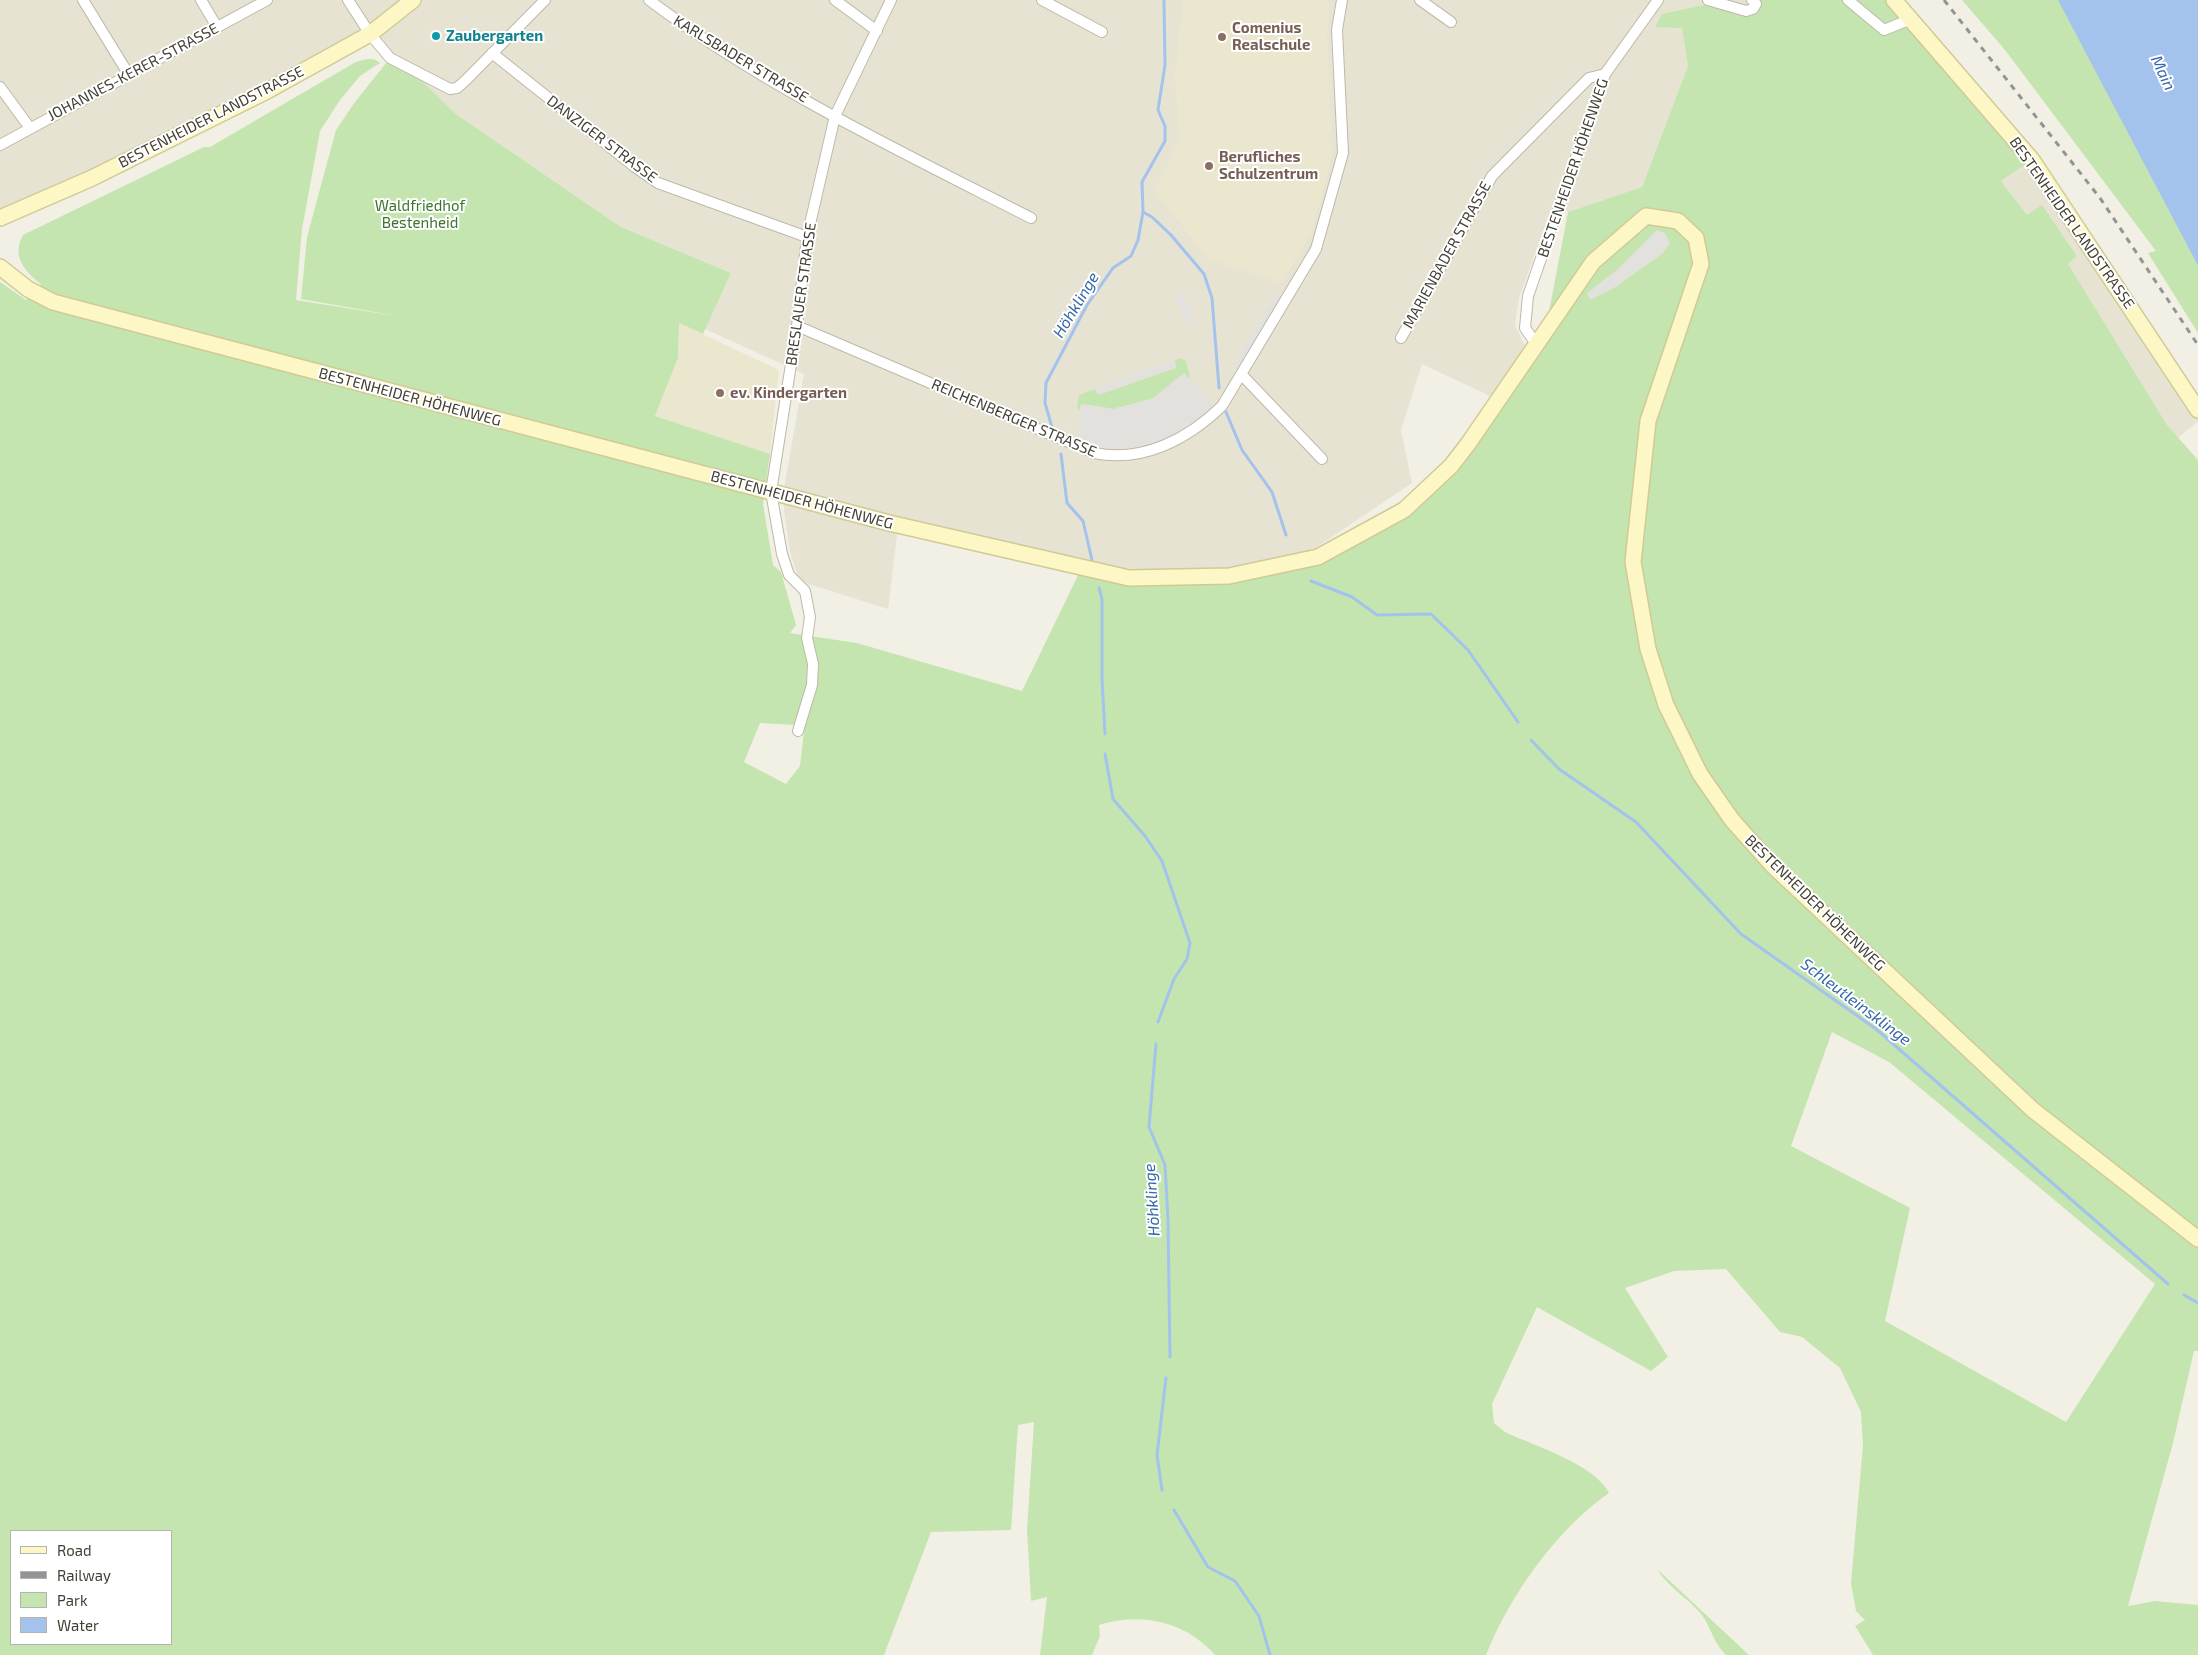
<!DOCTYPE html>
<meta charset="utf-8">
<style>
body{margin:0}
#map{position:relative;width:2198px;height:1655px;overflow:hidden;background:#f2f0e5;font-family:"Exo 2",sans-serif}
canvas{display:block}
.legend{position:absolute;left:10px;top:1530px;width:162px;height:115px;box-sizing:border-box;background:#fff;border:1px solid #b4b3ae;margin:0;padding:6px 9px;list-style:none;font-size:15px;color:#444035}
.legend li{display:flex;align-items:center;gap:10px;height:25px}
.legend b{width:25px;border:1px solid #b4b3ae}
</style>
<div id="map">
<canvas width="2198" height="1655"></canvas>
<ul class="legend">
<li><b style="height:6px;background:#fcf7c5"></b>Road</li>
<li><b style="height:6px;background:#949494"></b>Railway</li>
<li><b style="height:14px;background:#c4e5af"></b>Park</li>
<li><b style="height:14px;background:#a3c3ed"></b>Water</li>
</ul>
</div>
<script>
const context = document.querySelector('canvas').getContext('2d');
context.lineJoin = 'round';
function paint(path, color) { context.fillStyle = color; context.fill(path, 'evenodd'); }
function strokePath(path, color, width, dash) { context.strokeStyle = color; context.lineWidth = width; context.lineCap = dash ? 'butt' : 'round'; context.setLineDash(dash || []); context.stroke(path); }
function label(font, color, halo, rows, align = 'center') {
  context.font = font + ' "Exo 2",sans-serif'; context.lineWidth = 4; context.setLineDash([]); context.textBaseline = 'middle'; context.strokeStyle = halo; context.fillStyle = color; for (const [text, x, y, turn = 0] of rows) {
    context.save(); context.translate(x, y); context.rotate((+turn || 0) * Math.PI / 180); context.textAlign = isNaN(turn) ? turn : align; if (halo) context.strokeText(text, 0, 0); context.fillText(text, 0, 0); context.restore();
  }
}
paint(new Path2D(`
 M0,0H1751L1755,4L1682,27L1688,66L1642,187L1568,212L1553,204L1519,298L1515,325L1525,346L1492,397L1422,364L1401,430L1412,483L1317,547L1276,561L1238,569L1155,570L1117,568L899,519L888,609L799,581L790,551L784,510L785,483L804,374L705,329L731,273L621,227L456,114L370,34L0,218Z
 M2032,160L2198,410V421L2178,438L2167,425L2067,264L2077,256L2042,206L2028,216L2001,181Z`), '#e6e3d3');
paint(new Path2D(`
 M1183,0H1330L1327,36L1332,157L1312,231L1282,283L1207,258L1155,190L1180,138L1175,78Z
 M679,323L779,370L770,454L655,416L678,358Z`), '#ebe7cf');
paint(new Path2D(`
 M1751,0H1894L2032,160L2001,181L2027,215L2042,205L2077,256L2068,264L2167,425L2198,460V1351H2194L2173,1443L2128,1606L2155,1601L2198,1605V1655H1873L1855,1626L1865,1620L1856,1611L1851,1583L1863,1445L1861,1412L1840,1368L1802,1337L1780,1332L1726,1269L1674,1271L1625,1288L1668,1357L1651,1371L1537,1307L1492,1404L1494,1423L1505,1432C1534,1446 1595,1464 1609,1493C1556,1530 1510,1595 1486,1655H1215C1185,1621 1141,1612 1099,1625L1100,1636L1092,1655H1040L1047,1597L1031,1601L1027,1530L1034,1422L1018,1425L1011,1530L931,1532L884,1655H0V282L26,300L41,284C25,272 11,256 23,235L204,147H210L354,63C363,60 372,56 380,63L360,76L340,100L320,131L302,229L296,300L403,317L301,299L307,237L336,130L355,102L390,58L408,68L456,114L621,227L731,273L703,334L679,323L678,358L655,416L770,454L763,504L773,565L781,572L796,625L790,633L857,643L1022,691L1082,567L1129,578L1229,576L1318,557L1404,510L1451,466L1545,333L1568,212L1642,187L1688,66L1682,28L1655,27L1662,14L1714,3L1753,10ZM760,723L796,725L804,731L800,766L786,784L744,762ZM1832,1032L1889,1062L2155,1284L2066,1422L1885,1321L1910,1208L1791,1146ZM11,1531H171V1644H11Z
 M1962,0H2059L2198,266V333L2148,253L2156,251L2005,50Z
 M1180,358L1186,361L1190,377L1152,401L1115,408V417L1107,415L1108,408L1081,404L1079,411L1077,408L1079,395L1095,389L1098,395L1176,368L1175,360Z
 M1657,1569L1749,1655H1726C1713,1641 1713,1633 1704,1618C1693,1601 1670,1590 1657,1569Z`), '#c4e5af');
paint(new Path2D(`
 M1657,230L1665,233L1670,243L1662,254L1614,288L1590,300L1587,293L1618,269Z
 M1183,291L1194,321L1186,324L1175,294Z
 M1277,293L1287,299L1242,375L1233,365Z
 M1174,360L1176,367L1098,395L1096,388Z
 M1184,373L1213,404L1198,421L1164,442L1114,451L1078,442L1082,404L1114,409L1153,398Z`), '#e3e1dd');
paint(new Path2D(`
 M2058,0H2198V266Z`), '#a3c3ed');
strokePath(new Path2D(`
 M1143,212L1152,217L1171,235L1204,274L1212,298L1219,388
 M1226,412L1242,450L1272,492L1286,535
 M1052,427L1045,403L1046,383L1087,305L1113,268L1131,256L1138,240L1143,212L1142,182L1165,141V126L1158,110L1165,65L1164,1
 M1061,454L1067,503L1083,521L1092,560
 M1311,581L1352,597L1377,615L1431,614L1468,650L1518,722
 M1099,588L1102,599V679L1105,734
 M1531,740L1559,769L1636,822L1741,934L1876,1029L2168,1284
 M1105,754L1113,799L1145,836L1162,861L1190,943L1187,959L1174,979L1158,1022
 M1156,1044L1149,1127L1165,1165L1168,1219L1170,1357
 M2184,1295L2198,1303
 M1162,1490L1157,1455L1166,1378
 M1174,1510L1208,1567L1235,1581L1259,1616L1270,1655`), '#a3c3ed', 3);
const street = new Path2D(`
 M83,0L129,75
 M201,0L217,27
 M348,0L370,34L390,58L450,89L457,88L466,80L545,0
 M649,0C765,87 902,152 1031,218
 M835,0L877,31
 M1042,0L1102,32
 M1420,0L1451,22
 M1708,0L1746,11L1753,9L1756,4L1752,0
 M1848,0L1884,30L1911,19
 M492,53L635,167L658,183L807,237
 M0,87L30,128
 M0,145L267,0
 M797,326L1094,453C1143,463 1188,439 1222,406L1316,249L1343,153L1337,30L1342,0
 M1401,338L1492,176L1589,78L1605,74
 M1537,345L1525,328L1528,296L1605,74L1658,0
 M1242,375L1322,459
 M798,731L812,685L813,664L807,638L810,617L805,591L789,575L782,554L771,492L797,326L807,237L835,116L891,0`);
const secondary = new Path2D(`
 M1894,0L2032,160L2198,410
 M0,218L92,178L267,91L370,34L413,0
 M0,267L28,289L53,302L889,523L1129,578L1229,576L1318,557L1404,510L1451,466L1468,444L1593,262L1646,216L1678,221L1696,238L1701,264L1648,421L1633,562L1648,649L1666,705L1700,774L1732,820L1773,866L2033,1110L2198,1239`);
strokePath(street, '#bdb9a8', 12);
strokePath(secondary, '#d0ca97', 18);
strokePath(street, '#fff', 10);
strokePath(secondary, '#fcf7c5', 15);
strokePath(new Path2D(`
 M1944,0L2100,198L2198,345`), '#949494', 3, [6, 6]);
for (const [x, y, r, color] of [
 [436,36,5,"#0f9aa8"],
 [1222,37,5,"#8d6e63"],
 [1209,166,5,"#8d6e63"],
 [720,393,5,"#8d6e63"]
]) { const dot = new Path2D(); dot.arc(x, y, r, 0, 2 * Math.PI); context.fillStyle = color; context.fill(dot); strokePath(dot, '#fff', 2); }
label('bold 15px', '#785e54', '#fff', [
 ["Comenius",1232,28],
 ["Realschule",1232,45],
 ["Berufliches",1219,157],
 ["Schulzentrum",1219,174],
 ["ev. Kindergarten",730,393]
], 'left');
label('bold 15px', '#0d838f', '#fff', [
 ["Zaubergarten",446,36]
], 'left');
label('15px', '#444035', '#fff', [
 ["KARLSBADER STRASSE",741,59,31],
 ["JOHANNES-KERER-STRASSE",133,72,-28],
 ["BESTENHEIDER LANDSTRASSE",211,117,-27],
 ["DANZIGER STRASSE",602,139,37],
 ["BESTENHEIDER HÖHENWEG",1573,168,-71],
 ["BESTENHEIDER LANDSTRASSE",2072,223,55],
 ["MARIENBADER STRASSE",1447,255,-61],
 ["BRESLAUER STRASSE",801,294,-82],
 ["BESTENHEIDER HÖHENWEG",410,397,15],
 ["REICHENBERGER STRASSE",1014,418,23],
 ["BESTENHEIDER HÖHENWEG",802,500,15],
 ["BESTENHEIDER HÖHENWEG",1815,903,44]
]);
label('15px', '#3b732b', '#fff', [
 ["Waldfriedhof",420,206],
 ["Bestenheid",420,223]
]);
label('italic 16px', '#3366ab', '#fff', [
 ["Main",2163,73,65],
 ["Höhklinge",1076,305,-59],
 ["Schleutleinsklinge",1856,1002,37],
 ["Höhklinge",1152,1200,-94]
]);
</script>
